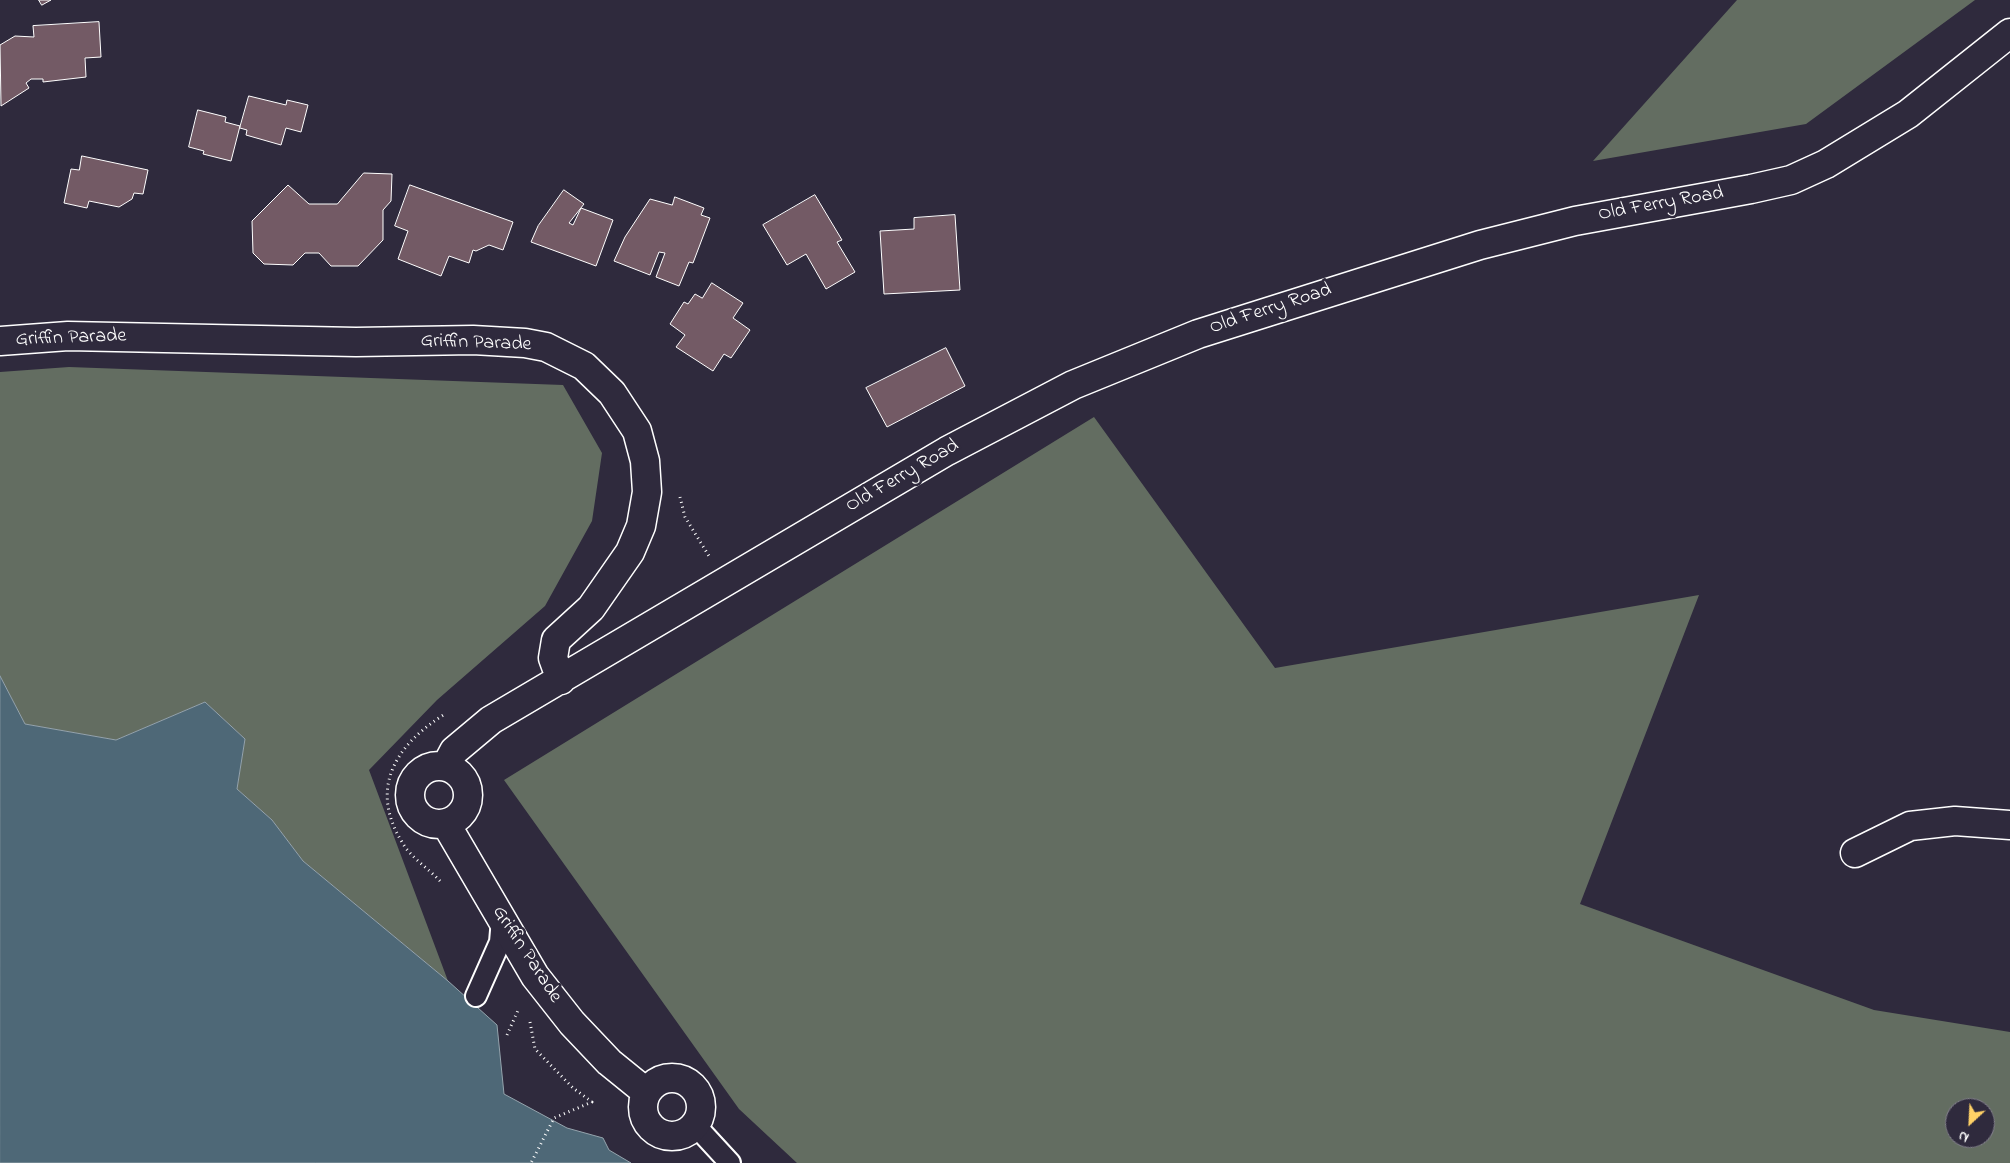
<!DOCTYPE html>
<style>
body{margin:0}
#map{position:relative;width:2010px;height:1163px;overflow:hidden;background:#2f2a3d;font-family:"Indie Flower",sans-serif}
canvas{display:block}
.north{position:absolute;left:1945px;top:1098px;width:50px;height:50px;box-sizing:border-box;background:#2f2a3d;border:1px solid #827f8b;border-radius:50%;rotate:205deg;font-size:14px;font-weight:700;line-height:20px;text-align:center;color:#fff}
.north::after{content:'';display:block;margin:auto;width:18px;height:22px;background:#ffd166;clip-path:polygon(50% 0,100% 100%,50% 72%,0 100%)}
</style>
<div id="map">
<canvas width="2010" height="1163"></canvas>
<div class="north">N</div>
</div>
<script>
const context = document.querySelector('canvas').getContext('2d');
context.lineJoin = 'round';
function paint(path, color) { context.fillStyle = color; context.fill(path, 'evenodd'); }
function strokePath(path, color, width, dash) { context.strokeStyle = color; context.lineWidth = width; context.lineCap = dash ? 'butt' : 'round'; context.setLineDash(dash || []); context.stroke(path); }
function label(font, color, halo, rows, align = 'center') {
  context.font = font + ' "Indie Flower",sans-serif'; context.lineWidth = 5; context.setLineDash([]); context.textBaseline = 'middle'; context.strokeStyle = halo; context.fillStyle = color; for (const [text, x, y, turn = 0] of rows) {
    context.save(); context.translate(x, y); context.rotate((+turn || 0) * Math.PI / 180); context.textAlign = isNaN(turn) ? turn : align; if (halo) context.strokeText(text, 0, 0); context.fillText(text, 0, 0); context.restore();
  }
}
paint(new Path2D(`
 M1737,0H1975L1806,124L1593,161Z
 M69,367L563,385L602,453L592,521L545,606L437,700L369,770L448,981L303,861L272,820L237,789L245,739L205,702L116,740L25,724L0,676V372Z
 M1094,417L1275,668L1699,595L1580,904L1874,1010L2010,1032V1163H797L739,1109L504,780ZM1955,1108H1985V1138H1955Z`), '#636d61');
const water = new Path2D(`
 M0,676L25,724L116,740L205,702L245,739L237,789L272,820L303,861L448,981L497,1025L504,1094L567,1128L603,1138L609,1150L631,1163H0Z`);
paint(water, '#4e6877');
strokePath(water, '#95a4ad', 1);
const building = new Path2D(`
 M39,0H51L42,5Z
 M99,22L101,57L85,58L86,77L43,82V79H31L26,83L29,88L1,106L0,45L15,36L34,37L33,26Z
 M249,96L286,105L287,100L308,105L301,132L286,128L281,145L246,135L247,130L240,128Z
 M198,110L226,117L225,122L240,126L231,161L203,154L204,151L189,147Z
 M82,156L148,170L143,194L134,193L132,199L119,207L89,201L87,208L64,203L71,169L79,170Z
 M364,173L392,174L391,201L383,210V240L358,266H331L319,253H305L293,265L264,264L253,253L252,221L288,185L309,204H337Z
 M410,185L513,222L503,250L489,245L476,251L473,250L469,263L449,256L441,276L398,259L408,231L395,226Z
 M564,190L584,204L569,223L573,225L581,208L613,220L596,266L531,242L538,226Z
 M815,195L842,240L837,242L855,272L826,289L806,254L787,265L763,225Z
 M675,197L704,208L701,215L710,218L693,263L689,262L679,286L656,277L665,253L659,252L650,275L614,261L625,237L650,199L672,205Z
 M955,215L960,290L884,294L880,231L914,229V218Z
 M712,283L743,303L733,318L750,330L731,358L724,354L713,371L676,347L685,335L670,324L684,302L688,304L695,294L702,298Z
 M946,348L965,386L887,427L866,388Z`);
paint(building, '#735a65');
strokePath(building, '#fff', 1);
const lane = new Path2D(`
 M476,996L500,942L502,919
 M695,1125L730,1163`);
const street = new Path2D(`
 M0,341L68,336L356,342L473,340L525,343L546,347L584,366L612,393L637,431L645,461L647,492L641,526L630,552L591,608L556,640L553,658L561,680
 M410 795a29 29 0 1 1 58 0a29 29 0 1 1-58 0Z
 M446,766L454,751L491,720L947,451L1073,385L1198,334L1480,245L1575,221L1751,189L1791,180L1826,164L1908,114L2010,33
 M446,824L535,976L572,1023L609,1062L646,1092
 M1855,853L1910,826L1955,821L2010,825
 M643 1107a29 29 0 1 1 58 0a29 29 0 1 1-58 0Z`);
strokePath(lane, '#fff', 24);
strokePath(street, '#fff', 31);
strokePath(new Path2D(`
 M680,497L685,517L709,556
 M440,881C428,868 410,857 402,842C368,787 397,744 445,714
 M530,1022L535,1049L573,1088L592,1102L554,1118L531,1163
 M507,1035L519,1008`), '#fff', 3, [1, 4]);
strokePath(lane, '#2f2a3d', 20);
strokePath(street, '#2f2a3d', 28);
label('20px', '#fff', '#2f2a3d', [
 ["Old Ferry Road",1661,205,-10],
 ["Old Ferry Road",1271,310,-18],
 ["Griffin Parade",71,339,-2],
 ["Griffin Parade",476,344,2],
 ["Old Ferry Road",903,477,-30],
 ["Griffin Parade",526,955,57]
]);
</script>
